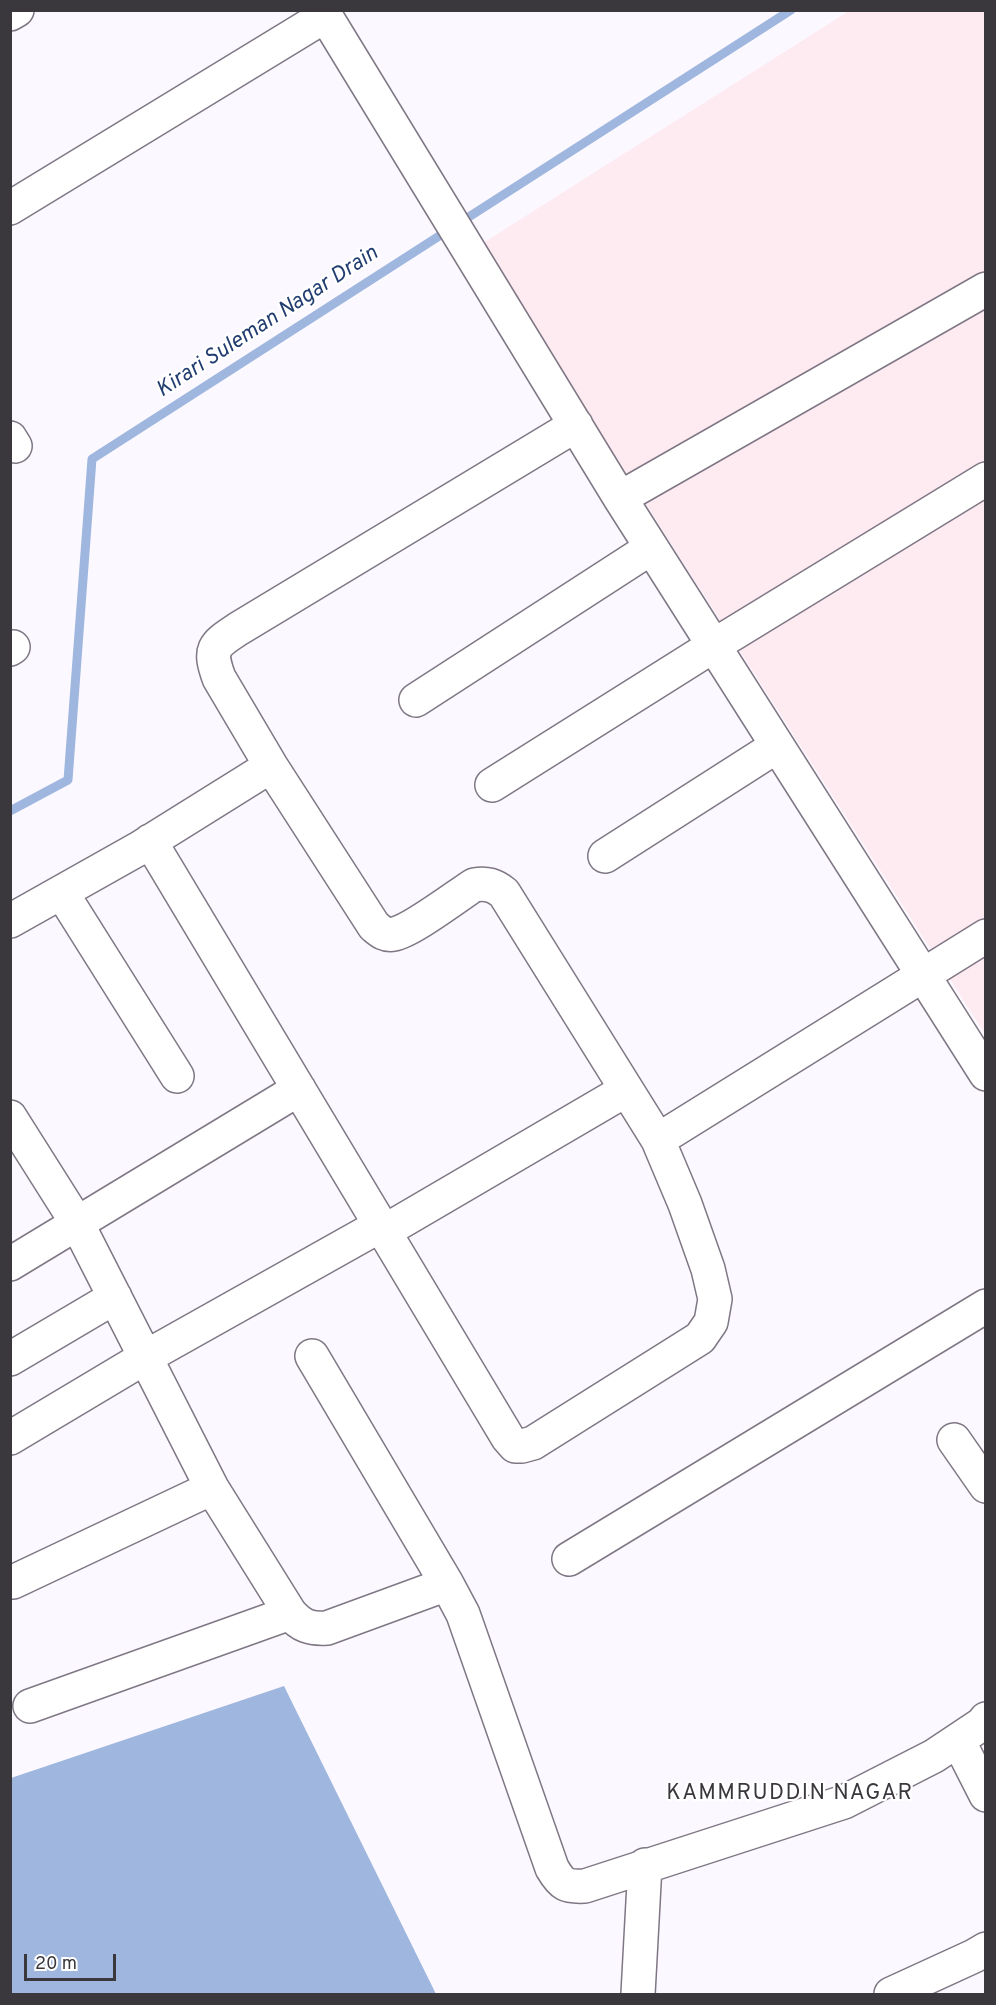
<!DOCTYPE html>
<style>
body{margin:0}
#map{position:relative;width:996px;height:2005px;overflow:hidden;background:#fcf8ff;font-family:Overpass,sans-serif}
canvas{display:block}
.frame{position:absolute;inset:0;border:12px solid #3a373d;pointer-events:none}
.scale{position:absolute;left:24px;top:1954px;width:92px;height:27px;box-sizing:border-box;border:3px solid #3a373d;border-top:0;padding-left:8px;font-size:18px;line-height:21px;white-space:nowrap;color:#3a373d;-webkit-text-stroke:4px #fff;paint-order:stroke}
</style>
<div id="map">
<canvas width="996" height="2005"></canvas>
<div class="frame"></div>
<div class="scale">20 m</div>
</div>
<script>
const context = document.querySelector('canvas').getContext('2d');
context.lineJoin = 'round';
function paint(path, color) { context.fillStyle = color; context.fill(path, 'evenodd'); }
function strokePath(path, color, width, dash) { context.strokeStyle = color; context.lineWidth = width; context.lineCap = dash ? 'butt' : 'round'; context.setLineDash(dash || []); context.stroke(path); }
function label(font, color, halo, rows, align = 'center') {
  context.font = font + ' Overpass,sans-serif'; context.lineWidth = 4.5; context.setLineDash([]); context.textBaseline = 'middle'; context.strokeStyle = halo; context.fillStyle = color; for (const [text, x, y, turn = 0] of rows) {
    context.save(); context.translate(x, y); context.rotate((+turn || 0) * Math.PI / 180); context.textAlign = isNaN(turn) ? turn : align; if (halo) context.strokeText(text, 0, 0); context.fillText(text, 0, 0); context.restore();
  }
}
paint(new Path2D(`
 M849,11H985V1034L480,245Z`), '#feeaf1');
paint(new Path2D(`
 M284,1686L436,1994H11V1778Z`), '#9fb7df');
strokePath(new Path2D(`
 M10,811L68,780L92,459L791,10`), '#9fb7df', 9);
const minor = new Path2D(`
 M322,10L620,498L986,1074
 M10,14L17,10
 M10,208L325,16
 M576,425L238,629C214,645 208,648 219,678L271,766L374,926C380,931 385,936 394,934C411,931 457,896 474,885C487,883 494,885 504,893L658,1140
 M10,438L15,446
 M620,498L986,289
 M10,649L13,647
 M416,700L651,548
 M492,785L713,646L986,479
 M150,841L508,1438L515,1446H522L533,1443L700,1338L711,1322L715,1299L708,1269L685,1204L658,1140L986,936
 M605,856L777,746
 M62,893L177,1076
 M10,921L138,849L271,766
 M10,1117L77,1223L212,1488L290,1613C301,1626 310,1629 327,1628L447,1584L463,1614L552,1868C562,1885 566,1887 585,1886L844,1802L934,1756L982,1724L986,1719
 M385,1231L626,1090
 M10,1264L299,1089
 M312,1356L447,1584
 M10,1359L115,1297
 M10,1438L144,1358L381,1225
 M954,1440L986,1486
 M569,1559L986,1306
 M13,1582L212,1488
 M30,1706L290,1613
 M958,1740L986,1795
 M638,1994L645,1865
 M891,1994L974,1956L986,1949`);
strokePath(minor, '#7f7784', 36);
strokePath(minor, '#fff', 33);
label('italic 22px', '#223e70', '#fff', [
 ["Kirari Suleman Nagar Drain",268,323,-33]
]);
context.letterSpacing = '1.5px';
label('22px', '#3a373d', '#fff', [
 ["KAMMRUDDIN NAGAR",790,1795]
]);
context.letterSpacing = '0px';
</script>
